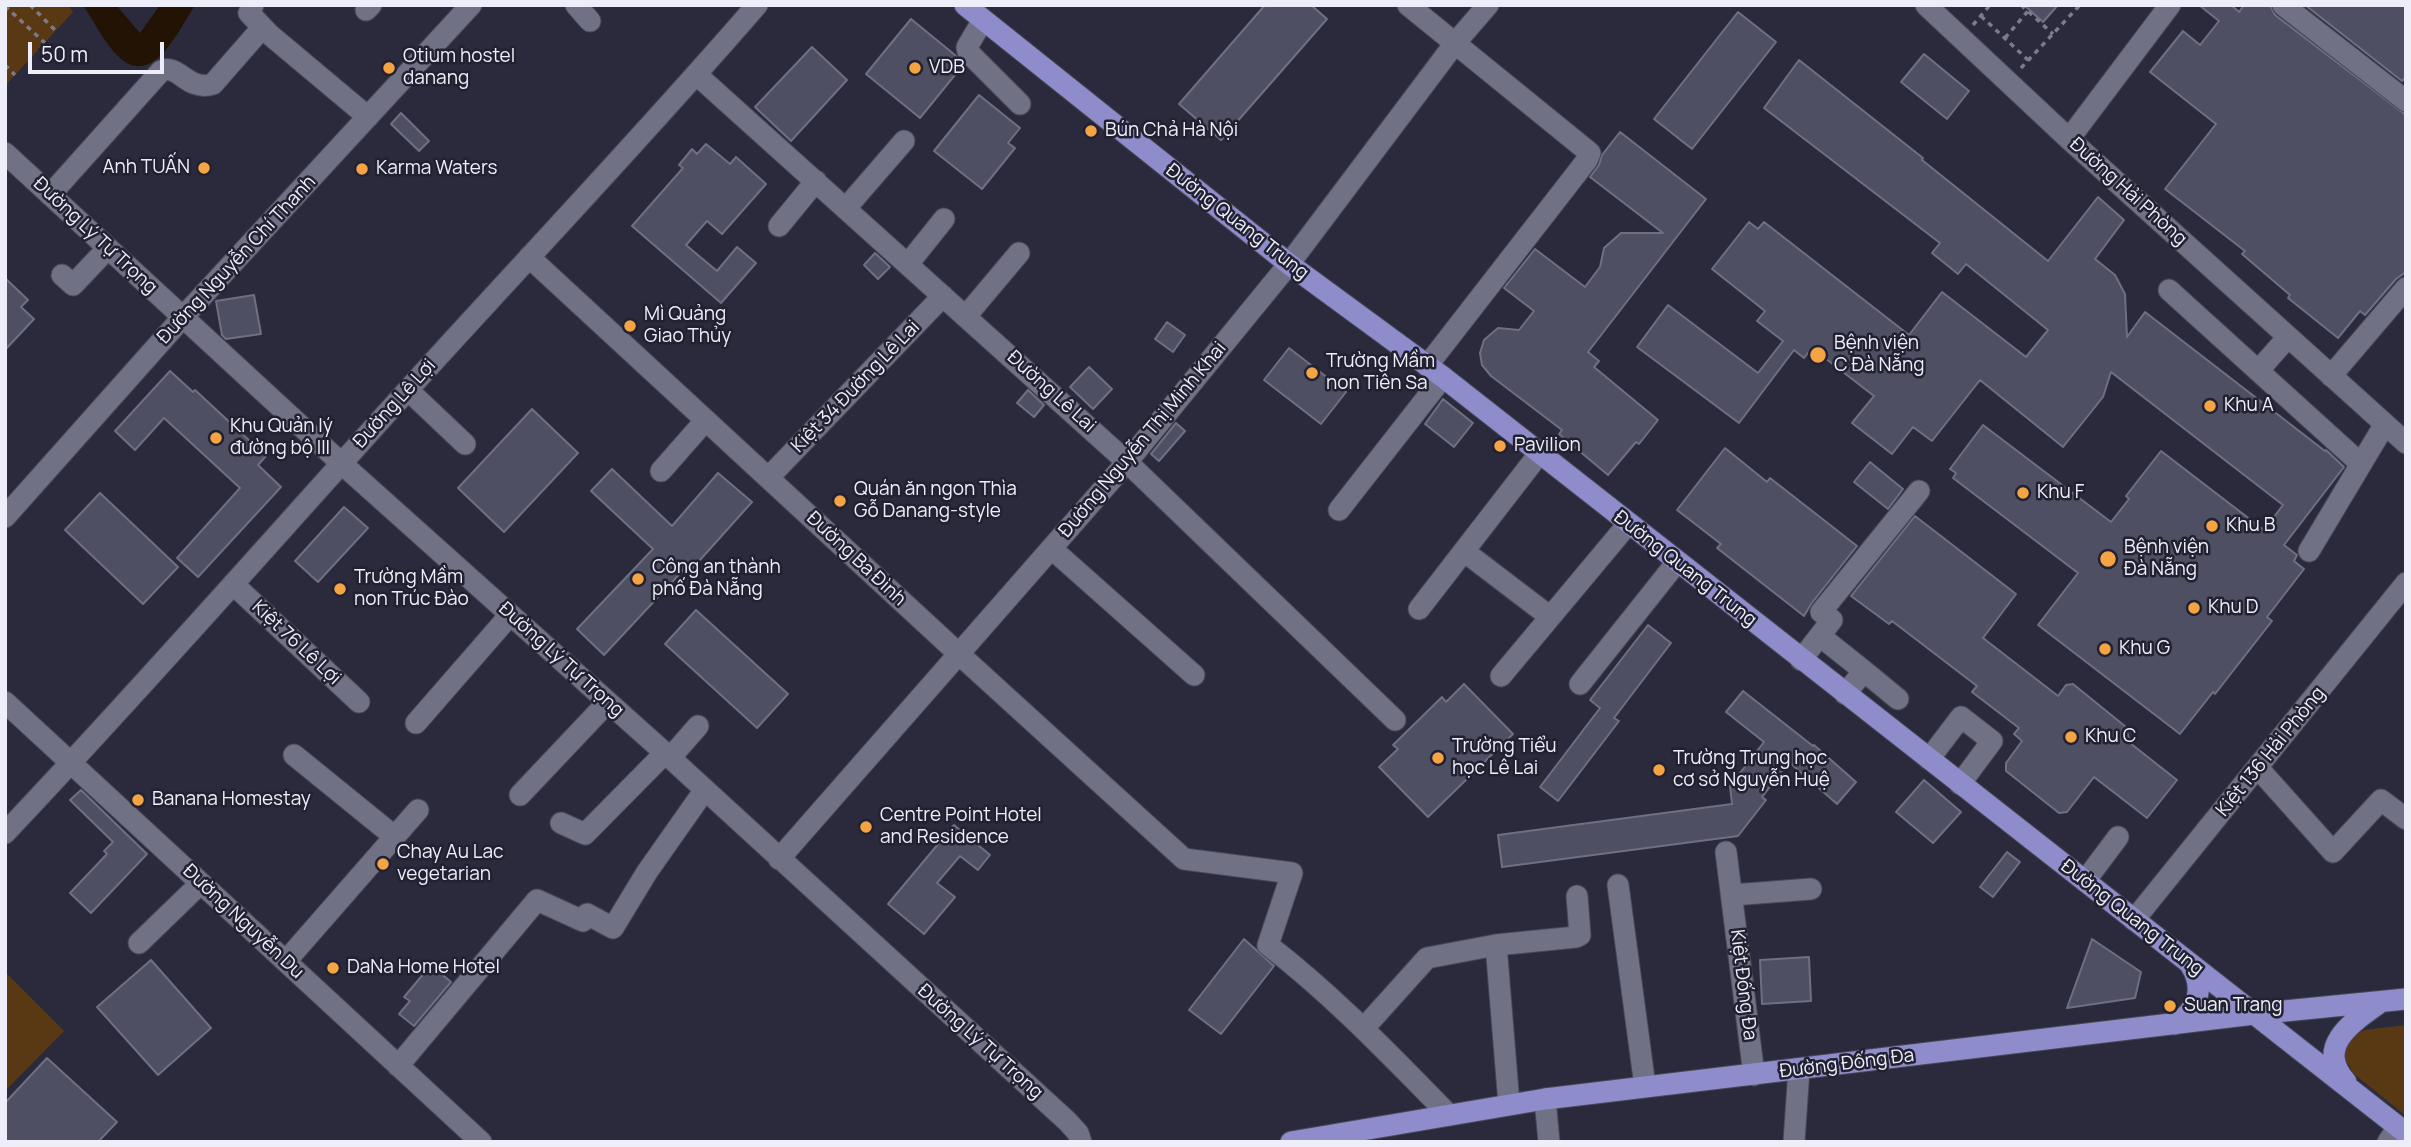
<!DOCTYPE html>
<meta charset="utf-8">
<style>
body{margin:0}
#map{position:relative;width:2411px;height:1147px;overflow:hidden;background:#2a2a3c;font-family:Manrope,sans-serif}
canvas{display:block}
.frame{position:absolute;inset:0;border:7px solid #eeeefa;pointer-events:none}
.scale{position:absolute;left:28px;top:42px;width:136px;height:32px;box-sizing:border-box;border:4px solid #eeeefa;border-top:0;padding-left:9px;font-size:21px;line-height:24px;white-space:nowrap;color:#eeeefa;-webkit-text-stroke:5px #212132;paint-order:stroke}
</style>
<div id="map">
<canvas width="2411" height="1147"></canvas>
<div class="frame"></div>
<div class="scale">50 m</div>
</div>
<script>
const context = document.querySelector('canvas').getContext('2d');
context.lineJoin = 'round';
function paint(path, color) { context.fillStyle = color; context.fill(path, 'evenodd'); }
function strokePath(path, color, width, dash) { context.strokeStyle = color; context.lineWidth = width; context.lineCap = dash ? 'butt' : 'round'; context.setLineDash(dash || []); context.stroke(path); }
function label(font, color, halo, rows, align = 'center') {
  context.font = font + ' Manrope,sans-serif'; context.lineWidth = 5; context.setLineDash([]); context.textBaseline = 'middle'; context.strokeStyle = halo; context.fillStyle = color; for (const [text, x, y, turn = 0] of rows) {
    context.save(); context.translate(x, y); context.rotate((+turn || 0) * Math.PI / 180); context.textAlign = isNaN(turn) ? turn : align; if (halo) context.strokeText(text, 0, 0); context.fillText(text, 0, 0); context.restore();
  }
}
paint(new Path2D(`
 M5,5H68L73,12L5,86Z
 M5,972L64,1031L5,1091Z
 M2406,1025V1116L2354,1074L2344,1057L2348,1040L2364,1030Z`), '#593914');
paint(new Path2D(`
 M83,5H116L140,33L160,5H195C177,33 150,94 114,52C102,38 93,20 83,5Z`), '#221304');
const building = new Path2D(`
 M1265,5H1311L1327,19L1221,140L1179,104Z
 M2024,5H2058L2043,22Z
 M2199,5H2231L2239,12L2244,5H2270L2275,15L2406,115V272L2396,279L2365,315L2360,311L2338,338L2288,298L2290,295L2242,254L2245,251L2165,189L2216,124L2150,72L2183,31L2200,45L2219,21Z
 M2305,5H2406V77L2402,81Z
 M1738,12L1776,42L1692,149L1654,119Z
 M911,19L955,55L963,65L920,118L866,74Z
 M812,47L847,80L791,141L755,107Z
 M1924,54L1969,91L1947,119L1901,82Z
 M1799,60L1923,158L1922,160L2048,261L2098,197L2124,220L2095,259L2115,275L2125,294L2127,337L2145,312L2325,451L2326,450L2344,467L2284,545L2297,555L2294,561L2304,569L2267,617L2272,621L2215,694L2213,692L2180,734L2038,625L2078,573L1953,478L1956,473L1950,469L1983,425L2111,522L2129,499L2126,496L2161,451L2264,530L2283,505L2111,372L2103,397L2063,447L1980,380L1932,441L1913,427L1892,454L1852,423L1874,396L1812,348L1804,358L1794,350L1739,423L1637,347L1668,305L1758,373L1783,341L1757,321L1765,311L1712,269L1749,222L1758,229L1764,222L1909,335L1942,292L2026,357L2048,330L1966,264L1958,274L1932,253L1940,243L1764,108Z
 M979,95L1020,128L1008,143L1015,148L982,189L934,151Z
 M401,113L429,141L419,151L391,124Z
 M1620,132L1706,199L1588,352L1599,361L1594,367L1658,420L1639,444L1636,442L1608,475L1559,434L1562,430L1491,376L1482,365L1480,353L1484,340L1498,328L1519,330L1534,311L1504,288L1535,249L1585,287L1600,267L1604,248L1621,233H1663L1590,177L1599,165L1602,155Z
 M706,144L730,164L736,157L766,184L722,234L707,221L686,245L717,271L737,247L756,263L721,303L632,226L683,168L679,165L692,149L697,154Z
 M875,253L890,267L878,279L864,265Z
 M5,278L28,300L21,307L34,319L5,350Z
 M254,295L261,334L226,339L222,335L216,301Z
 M1167,322L1185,335L1173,352L1155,339Z
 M1289,348L1346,392L1321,424L1264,380Z
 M1089,367L1112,389L1093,409L1070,387Z
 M170,371L193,392L195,390L266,456L258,465L281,487L198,577L177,558L240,488L164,418L135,450L115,431Z
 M1028,390L1044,405L1034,417L1017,403Z
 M1443,399L1473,423L1454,447L1425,424Z
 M532,409L578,453L504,532L458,488Z
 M1176,423L1185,431L1159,461L1151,454Z
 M1725,448L1767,482L1770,478L1857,546L1811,604L1804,616L1717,548L1721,544L1677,510Z
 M1870,462L1903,489L1888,509L1854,482Z
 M612,469L672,526L718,473L752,502L691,570L687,566L604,655L577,629L653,549L591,491Z
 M100,493L178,567L143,604L65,530Z
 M344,507L368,528L318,582L295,561Z
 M1915,516L2016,594L1983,638L2058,696L2066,685L2073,684L2126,727L2130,743L2177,780L2147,818L2094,777L2067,812L2059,813L2006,771V763L2022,741L2014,734L2019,728L1972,692L1977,686L1892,621L1889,624L1851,596Z
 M696,610L788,694L757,728L665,644Z
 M1648,625L1671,643L1614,718L1619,721L1558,801L1540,787L1600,708L1590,700Z
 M1464,684L1513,734L1428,817L1379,767L1398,749L1393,745L1442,697L1446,702Z
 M1743,691L1813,746L1814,745L1856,782L1837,804L1789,762L1762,797L1766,800L1738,836L1502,867L1498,835L1732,804L1730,786L1764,742L1726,712Z
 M1924,780L1961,812L1933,843L1896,812Z
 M81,790L147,854L91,913L70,893L107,854L104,851L113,842L70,800Z
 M954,825L990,855L978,870L960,856L937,883L955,897L924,934L888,904Z
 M2007,852L2020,862L1993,897L1980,887Z
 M1244,939L1274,966L1221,1034L1189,1010Z
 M2092,939L2141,972L2135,998L2067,1008Z
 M1809,957L1811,1001L1762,1004L1760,960Z
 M151,960L211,1028L158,1075L97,1007Z
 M431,965L451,982L414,1026L399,1014L410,1001L404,997Z
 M47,1058L117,1122L98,1142H5V1103Z`);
paint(building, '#4e4f62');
strokePath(building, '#6f6f84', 2);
const minor = new Path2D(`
 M253,5L249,13L269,34L368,117
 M576,5L590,21
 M1408,5L1590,153L1587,160L1427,366
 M1926,5L2069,139L2406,443
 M2283,5L2406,101
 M366,10L371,5
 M983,20L967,47L968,52L1020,104
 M697,75L1127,462L1395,720
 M2069,139L2170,5
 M5,153L341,463L665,753L1067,1121L1078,1133L1081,1142
 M50,195L161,71C179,63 187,92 213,84L262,28
 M846,208L904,141
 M779,226L816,181
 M529,257L960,655L1184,859L1292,873L1268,945C1334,996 1391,1056 1449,1115
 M908,264L944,219
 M62,275L73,285L108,248
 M2169,290L2361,464
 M966,316L1019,253
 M2258,371L2288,337
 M2331,376L2406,288
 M408,390L465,444
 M661,471L705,421
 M768,478L943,296
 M1339,510L1443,377
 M5,517L183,317L471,5
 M1052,549L1194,675
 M2309,551L2385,424
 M1465,552L1549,616
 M233,584L359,702
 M1419,609L1539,454
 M1820,636L1864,671L1845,694
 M1801,660L1832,620L1821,612L1919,491
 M1864,671L1898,699
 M1501,676L1628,524
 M1580,684L1677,562
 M5,702L481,1142
 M416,723L510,615
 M294,755L395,837
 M670,758L698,726
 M1929,759L1961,717L1992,741L1960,784
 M2258,768L2333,852L2381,800L2406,819
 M520,795L608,702
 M561,823L585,834L665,753
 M5,833C148,682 285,525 425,371C536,249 649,130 757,5
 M1726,852L1754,1075
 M779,859L1127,462L1289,264L1456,42L1488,5
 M2085,881L2118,837
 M1618,885L1645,1086
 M1732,895L1811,889
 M2134,920L2406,583
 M139,943L201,883
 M1496,945L1509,1104
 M286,961L418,810
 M1364,1028L1427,958L1496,945L1576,937L1580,935L1577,896
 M398,1066L537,900L583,921L587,914L613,928L647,872L704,791
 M1545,1099L1549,1142
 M1794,1142L1799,1069
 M2388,1142L2398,1127`);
const major = new Path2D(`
 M965,5L1289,264L1443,377L2406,1133
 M2175,1024C2199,1010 2205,987 2190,964
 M2346,1082C2315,1047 2351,1023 2378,1004
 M1291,1142L1545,1099L2254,1014L2406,999`);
strokePath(minor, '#484857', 23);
strokePath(major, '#484857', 23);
strokePath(new Path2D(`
 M30,5L56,31
 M2021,5L2053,34
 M5,6L45,43
 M1981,16L2028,60
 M1973,25L1990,5
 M2005,38L2028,11
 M5,65L15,75
 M2021,68L2080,5`), '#7b7b8b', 3.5, [5, 5]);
strokePath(minor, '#707185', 21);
strokePath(major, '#8e8ccb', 21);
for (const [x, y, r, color] of [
 [389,68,7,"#f4a443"],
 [915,68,7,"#f4a443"],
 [1091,131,7,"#f4a443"],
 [204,168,7,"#f4a443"],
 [362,169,7,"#f4a443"],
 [630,326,7,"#f4a443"],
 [1818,355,9,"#f4a443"],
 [1312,373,7,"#f4a443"],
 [2210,406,7,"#f4a443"],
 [216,438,7,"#f4a443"],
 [1500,446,7,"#f4a443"],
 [2023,493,7,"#f4a443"],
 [840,501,7,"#f4a443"],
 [2212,526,7,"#f4a443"],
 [2108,559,9,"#f4a443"],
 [638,579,7,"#f4a443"],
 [340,589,7,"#f4a443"],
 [2194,608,7,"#f4a443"],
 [2105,649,7,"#f4a443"],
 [2071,737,7,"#f4a443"],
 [1438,758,7,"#f4a443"],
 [1659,770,7,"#f4a443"],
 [138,800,7,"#f4a443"],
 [866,827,7,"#f4a443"],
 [383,864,7,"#f4a443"],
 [333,968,7,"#f4a443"],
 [2170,1006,7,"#f4a443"]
]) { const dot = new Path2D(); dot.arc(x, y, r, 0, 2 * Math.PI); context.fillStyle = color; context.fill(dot); strokePath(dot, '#212132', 2.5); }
label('19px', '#eeeefa', '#212132', [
 ["Otium hostel",403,57],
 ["danang",403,79],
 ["VDB",929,68],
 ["Bún Chả Hà Nội",1105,131],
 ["Anh TUẤN",190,168,"right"],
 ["Karma Waters",376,169],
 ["Mì Quảng",644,315],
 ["Giao Thủy",644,337],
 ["Bệnh viện",1834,344],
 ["C Đà Nẵng",1834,366],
 ["Trường Mầm",1326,362],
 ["non Tiên Sa",1326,384],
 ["Khu A",2224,406],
 ["Khu Quản lý",230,427],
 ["đường bộ III",230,449],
 ["Pavilion",1514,446],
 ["Quán ăn ngon Thìa",854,490],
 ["Gỗ Danang-style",854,512],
 ["Khu F",2037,493],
 ["Khu B",2226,526],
 ["Bệnh viện",2124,548],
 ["Đà Nẵng",2124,570],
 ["Công an thành",652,568],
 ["phố Đà Nẵng",652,590],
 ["Trường Mầm",354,578],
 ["non Trúc Đào",354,600],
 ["Khu D",2208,608],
 ["Khu G",2119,649],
 ["Khu C",2085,737],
 ["Trường Tiểu",1452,747],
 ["học Lê Lai",1452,769],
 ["Trường Trung học",1673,759],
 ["cơ sở Nguyễn Huệ",1673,781],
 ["Banana Homestay",152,800],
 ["Centre Point Hotel",880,816],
 ["and Residence",880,838],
 ["Chay Au Lac",397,853],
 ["vegetarian",397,875],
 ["DaNa Home Hotel",347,968],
 ["Suan Trang",2184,1006]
], 'left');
label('19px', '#eeeefa', '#212132', [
 ["Đường Hải Phòng",2128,192,42],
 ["Đường Quang Trung",1237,222,38],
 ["Đường Lý Tự Trọng",95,236,43],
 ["Đường Nguyễn Chí Thanh",237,260,-47],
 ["Kiệt 34 Đường Lê Lai",856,387,-46],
 ["Đường Lê Lai",1051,392,42],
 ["Đường Lê Lợi",395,404,-48],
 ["Đường Nguyễn Thị Minh Khai",1143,440,-50],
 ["Đường Ba Đình",856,559,43],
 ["Đường Quang Trung",1685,569,38],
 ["Kiệt 76 Lê Lợi",296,643,43],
 ["Đường Lý Tự Trọng",561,660,42],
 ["Kiệt 136 Hải Phòng",2271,752,-51],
 ["Đường Quang Trung",2132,918,38],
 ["Đường Nguyễn Du",243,922,43],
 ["Kiệt Đống Đa",1743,985,83],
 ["Đường Lý Tự Trọng",980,1042,42],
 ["Đường Đống Đa",1847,1064,-7]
]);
</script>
